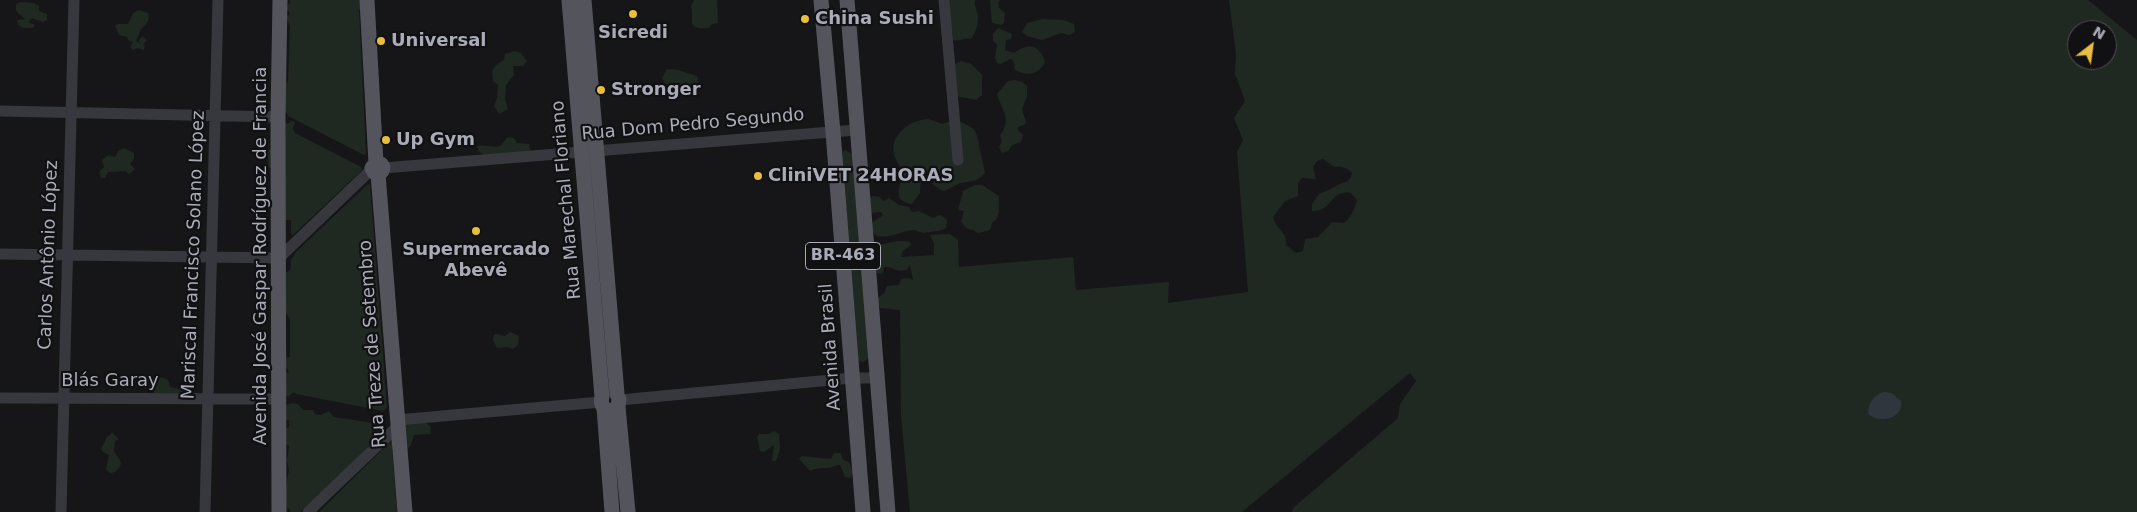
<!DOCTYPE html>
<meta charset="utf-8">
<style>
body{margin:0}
#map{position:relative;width:2137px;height:512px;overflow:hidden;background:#161618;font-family:"DejaVu Sans",sans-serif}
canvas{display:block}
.north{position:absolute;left:2067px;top:20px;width:50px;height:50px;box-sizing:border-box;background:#111113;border:1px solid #4e4f55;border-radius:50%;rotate:30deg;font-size:14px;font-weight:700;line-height:20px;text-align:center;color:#a9acb7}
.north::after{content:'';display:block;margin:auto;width:18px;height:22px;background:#e9bd3d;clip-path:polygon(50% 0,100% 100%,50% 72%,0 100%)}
</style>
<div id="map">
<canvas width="2137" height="512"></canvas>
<div class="north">N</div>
</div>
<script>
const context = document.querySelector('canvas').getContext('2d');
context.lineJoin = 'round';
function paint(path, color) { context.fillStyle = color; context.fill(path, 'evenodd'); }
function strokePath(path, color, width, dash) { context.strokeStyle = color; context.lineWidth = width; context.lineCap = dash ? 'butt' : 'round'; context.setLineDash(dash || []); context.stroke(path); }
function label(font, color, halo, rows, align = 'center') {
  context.font = font + ' "DejaVu Sans",sans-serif'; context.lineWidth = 4.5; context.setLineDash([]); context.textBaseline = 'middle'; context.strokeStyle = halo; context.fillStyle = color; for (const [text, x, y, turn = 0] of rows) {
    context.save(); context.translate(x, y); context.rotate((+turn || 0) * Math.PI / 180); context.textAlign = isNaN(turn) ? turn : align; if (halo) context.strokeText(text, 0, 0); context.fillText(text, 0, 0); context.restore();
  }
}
paint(new Path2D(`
 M290,0H359L363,10H359L366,153L364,155L288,116L287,113L279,112L284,83L288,82L290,26L286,17L290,14L286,7L290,3Z
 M694,0H717L718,23L712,24L709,28C684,30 695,20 691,6Z
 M949,0H975C974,6 976,7 977,12C980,19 976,33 971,39C964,37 959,42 953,40Z
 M990,0H1001L998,2L999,8L1005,13L1004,23L1001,25L992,23Z
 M1229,0H2088L2137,40V512H1292L1293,508L1398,418L1400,404L1416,381L1410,373L1242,512H910L901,415L900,310L880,308L877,299L884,293L887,286L899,285L901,279L908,278L913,280L910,265L907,270C896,273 894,266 884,267L882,274L875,273L872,264L875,247C887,243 898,239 910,242L911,245L903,251L901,257L934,255V243L930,235L950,234L958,240L959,267L1073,257L1076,290L1169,282L1168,303L1248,292L1237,152L1243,140L1234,118L1245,101L1235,74L1236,54ZM2077,30H2107V60H2077ZM1323,159L1334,167C1342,166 1346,167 1352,173C1350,183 1346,181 1338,185C1332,188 1328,191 1320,193L1312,204V211C1332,213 1330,189 1351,193L1357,200C1355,209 1351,217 1344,223L1332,222L1318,237L1305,239L1303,251L1296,253L1286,245C1288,232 1276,230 1273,217L1285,201L1298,196V183L1302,178L1316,179L1313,167L1317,161Z
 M20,2L34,3L39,6V11L47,14V20L43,22L32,18L28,22L35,25L33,28H23L18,25L17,20L25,19C21,14 14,13 16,5Z
 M139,10L148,13C150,22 147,23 141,29C140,31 138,37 136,41L140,44L139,40L142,36L147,40L143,44L145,46L144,50L138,48L133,50L130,47L133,42L129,41L127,37L119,35L115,26L117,24H128L133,13Z
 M1043,19L1064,20L1074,24L1075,31L1070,35L1061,33L1042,40L1027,36L1022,32L1027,23Z
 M998,28L1012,34L1011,39L1006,40L1005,50L1014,53C1028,43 1038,43 1045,61C1041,74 1026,77 1015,70L1013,60L1010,59L1001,64L997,63L995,58L997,44L993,41V34Z
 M515,51L521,53L527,61L523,66H513L514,75L506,85L505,99L508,109L499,114L494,106L497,98L498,85L493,81L492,71L496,65L504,60L505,54Z
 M961,61L971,64L982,75V95L976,100L956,96L955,64Z
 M667,69L678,70L697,76L699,83L697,89L694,91L689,88L682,90L677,86L665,84L662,78Z
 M1015,80L1022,82L1027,86V96L1022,109L1026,122L1024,125L1018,127V130L1023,135L1021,142L1012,145L1008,151L1002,153L999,147L1002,141L1000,135C1013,119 1001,109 997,94L1008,81Z
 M928,119L942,124L956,119L974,129L977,136L985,173C977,182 972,181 962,183C955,184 950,190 942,191L932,184L936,178L934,172L927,171L921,173L920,193L912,204C889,200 903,186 902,172C901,166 895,161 894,154C890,134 910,120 928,119Z
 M292,121L295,122L293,128L295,133L361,167L362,170L293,235L291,234V220H283L274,170L268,167V150L274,147L284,122L287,124Z
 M507,137L514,138L517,143L529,144L531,153L488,157L479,152L477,146C485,144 497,150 502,144C504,142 505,139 507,137Z
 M124,148L134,153V159L130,164L135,169L129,174L125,171L108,172L105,178H101L99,172L104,167L102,160L108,155L115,157L118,151Z
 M846,150L852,154L869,358L863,362L857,360L842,152Z
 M368,184L370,185L387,407L383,411L296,394L294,392L288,397L283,392L285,373L289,372L284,364V358L290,357V319L283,309L284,274L291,269V260L296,252Z
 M975,185H982L999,196C998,206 1002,217 992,223L990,230L978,233L973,230L967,229L961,222L964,211L958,210L963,191Z
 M873,196L880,197L883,201L889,198L899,205L909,207L912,212L919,211L933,218L939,215L942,216L947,220L946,228C941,231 930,232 924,233C921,233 916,230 913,230C900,231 889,240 875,235L871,230C871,219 877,221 883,215L881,212L871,213L869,207L871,204L870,198Z
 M510,332L519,336L518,345L513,349L507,347L497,348L493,340L494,335L497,334L505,336Z
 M161,377L168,380L170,387L180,389L188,382L194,385L190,392L187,393H155L150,388L151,385Z
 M292,403L298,404L303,410H313L315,414L321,415L329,411L334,417L385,425V429L324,492H321L300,512H290L289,508L287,509L284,496L289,470L287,461L289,446L281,441L283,430L289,427V420H285L286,405Z
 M424,421L431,427L430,434L414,435L411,445L407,449H392L397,512H319L389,443V438L405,423Z
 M774,431L779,434L780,449L776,461H772L774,445L764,452L760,451L757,437L759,434H769Z
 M112,433L119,439L115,441L114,451C119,461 126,462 115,472L110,473L106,469L109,455L103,452L101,449L107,437Z
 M834,453H841L843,460L849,462L853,472L851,478L845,477L840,465C835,465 832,468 827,468C820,468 817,468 810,471L799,459L802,456L831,459Z`), '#202822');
paint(new Path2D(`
 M1884,392L1891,393L1901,401C1904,419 1879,424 1868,414C1868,402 1874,395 1884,392Z`), '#2f363d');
strokePath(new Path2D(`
 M944,0L958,160
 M0,111L278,117
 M383,168L856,130
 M0,254L279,258L372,169
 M0,398L280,399
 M620,400L852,378H877
 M397,420L601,402
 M61,512L74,0
 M205,512L218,0
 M308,512L398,426`), '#37383d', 11);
strokePath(new Path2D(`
 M367,0L376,163L372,168L374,172L378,174L382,171L383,167L381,164L376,163
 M569,0L602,397C599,408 609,415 618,407
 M584,0L617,394
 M821,0L833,132L863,512
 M847,0L888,512
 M378,174L405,512
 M619,399L618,407L628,512
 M604,408L612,512
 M279,512L278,117L280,0`), '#54555c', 15);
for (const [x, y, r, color] of [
 [633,14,5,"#e9bd3d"],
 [805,19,5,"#e9bd3d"],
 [381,41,5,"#e9bd3d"],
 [601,90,5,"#e9bd3d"],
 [386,140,5,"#e9bd3d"],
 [758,176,5,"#e9bd3d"],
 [476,231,5,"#e9bd3d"]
]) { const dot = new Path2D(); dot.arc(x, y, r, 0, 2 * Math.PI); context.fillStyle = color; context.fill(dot); strokePath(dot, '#111113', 2); }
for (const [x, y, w] of [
 [843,256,75]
]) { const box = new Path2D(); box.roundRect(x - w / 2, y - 13.5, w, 27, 4); context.fillStyle = '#111113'; context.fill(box); strokePath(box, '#a9acb7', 1); }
label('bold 16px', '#a9acb7', null, [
 ["BR-463",843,256]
]);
label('bold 18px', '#a9acb7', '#111113', [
 ["China Sushi",815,19],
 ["Sicredi",633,33,"center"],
 ["Universal",391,41],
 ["Stronger",611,90],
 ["Up Gym",396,140],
 ["CliniVET 24HORAS",768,176],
 ["Supermercado",476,250,"center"],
 ["Abevê",476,271,"center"]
], 'left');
label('18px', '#a9acb7', '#111113', [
 ["Rua Dom Pedro Segundo",693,125,-5],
 ["Rua Marechal Floriano",567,200,-95],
 ["Carlos Antônio López",49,255,-88],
 ["Mariscal Francisco Solano López",194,255,-88],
 ["Avenida José Gaspar Rodríguez de Francia",261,256,-90],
 ["Rua Treze de Setembro",373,344,-94],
 ["Avenida Brasil",831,347,-94],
 ["Blás Garay",110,381]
]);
</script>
